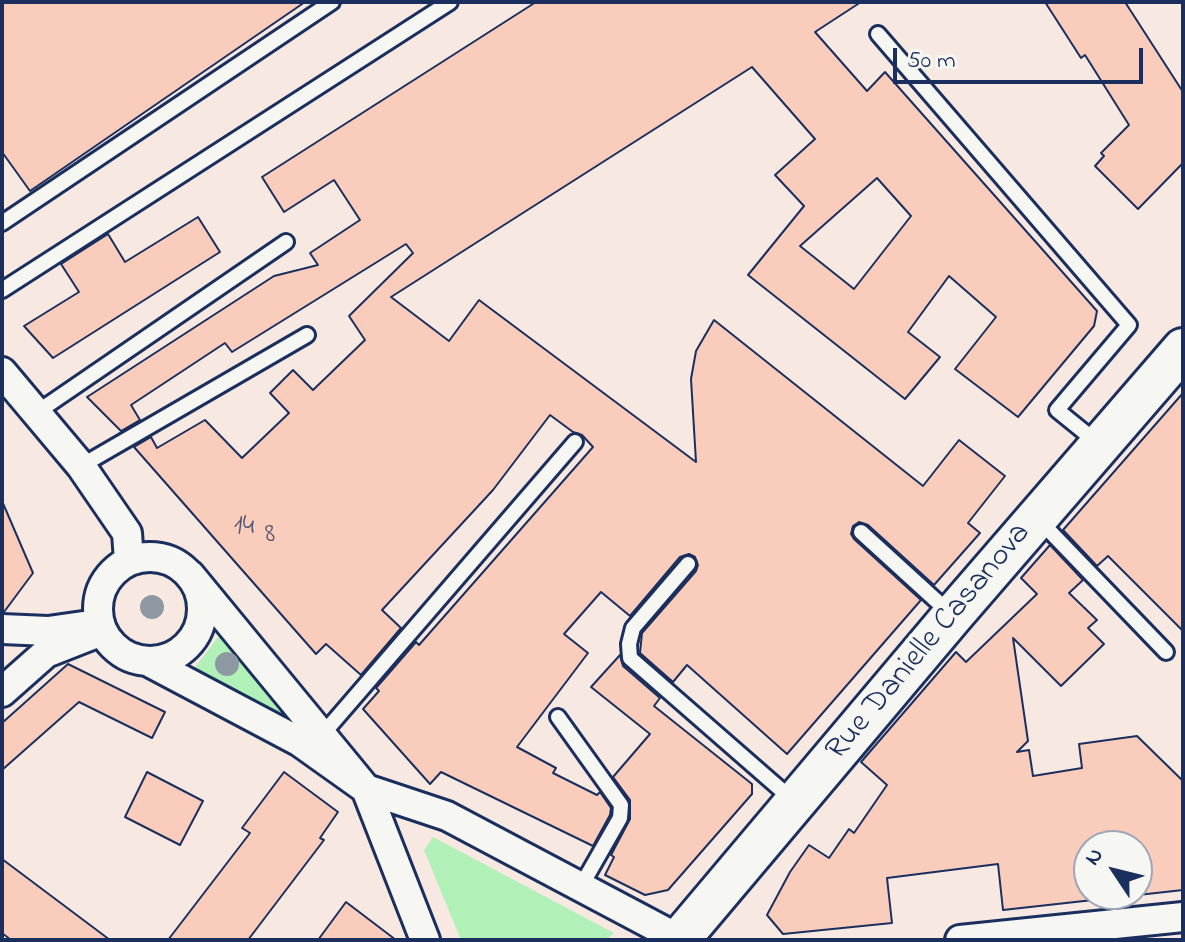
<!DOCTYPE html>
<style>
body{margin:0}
#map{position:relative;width:1185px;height:942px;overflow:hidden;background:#f7e9e2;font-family:"Indie Flower",sans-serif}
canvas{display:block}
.frame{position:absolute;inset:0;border:4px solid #1b2f5e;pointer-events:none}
.north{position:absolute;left:1073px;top:830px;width:80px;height:80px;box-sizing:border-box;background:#f6f6f2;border:2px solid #9ea6b7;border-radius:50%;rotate:305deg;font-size:22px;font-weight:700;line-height:32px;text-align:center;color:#1b2f5e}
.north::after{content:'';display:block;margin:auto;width:28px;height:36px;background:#1b2f5e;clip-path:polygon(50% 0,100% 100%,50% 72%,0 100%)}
.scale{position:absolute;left:893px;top:48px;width:250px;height:36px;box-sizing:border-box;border:4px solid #1b2f5e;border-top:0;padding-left:10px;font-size:24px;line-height:28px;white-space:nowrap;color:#1b2f5e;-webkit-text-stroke:6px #f6f6f2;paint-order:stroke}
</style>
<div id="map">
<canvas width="1185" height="942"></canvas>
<div class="frame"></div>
<div class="north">N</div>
<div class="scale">50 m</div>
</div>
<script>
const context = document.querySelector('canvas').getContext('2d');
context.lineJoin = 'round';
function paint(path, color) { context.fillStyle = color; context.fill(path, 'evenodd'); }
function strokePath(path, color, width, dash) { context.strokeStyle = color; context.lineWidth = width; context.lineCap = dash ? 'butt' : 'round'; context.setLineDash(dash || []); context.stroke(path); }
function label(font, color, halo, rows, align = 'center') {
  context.font = font + ' "Indie Flower",sans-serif'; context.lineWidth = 8; context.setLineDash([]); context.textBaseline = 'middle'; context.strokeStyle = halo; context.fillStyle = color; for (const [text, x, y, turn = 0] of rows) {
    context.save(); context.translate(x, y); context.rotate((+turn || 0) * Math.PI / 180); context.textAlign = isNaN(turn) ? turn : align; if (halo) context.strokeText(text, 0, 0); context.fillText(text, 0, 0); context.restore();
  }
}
paint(new Path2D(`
 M225,628L295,709L289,717L193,670Z
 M433,837L614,933L606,940H461L424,850Z`), '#b1f0b7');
const building = new Path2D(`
 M2,2H305L30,191L2,152Z
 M536,2H861L815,32L867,91L885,72L1097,311L1094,326L1018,417L955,369L996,317L949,276L908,332L940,357L905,399L748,275L804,206L775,175L815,139L752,67L391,297L449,341L479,300L696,462L691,379L696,351L714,320L923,486L959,440L1005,476L968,523L980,533L934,585L868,525L859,522L853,526L851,534L854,539L921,600L787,754L687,665L673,682L640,653L642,633L696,571L698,565L695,557L689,554L680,557L630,616L601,592L564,634L588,653L517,747L556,768L553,773L597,795L600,792L611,808L610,815L593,846L441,772L430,784L363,709L379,691L376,688L416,642L419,645L593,447L582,435L573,432L550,415L493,490L382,610L401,628L361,675L326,644L316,654L134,447L151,437L157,448L205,420L242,458L289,413L270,393L293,370L313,390L365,340L349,316L413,253L406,244L232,352L225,343L131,405L140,420L121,431L87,397L274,276L318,265L310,253L360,220L334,180L284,212L262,177ZM877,178L911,216L854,289L800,246Z
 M1045,2H1125L1183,92V163L1138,209L1095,166L1104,156L1101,153L1129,125L1085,55L1081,58Z
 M198,217L220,252L53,358L24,326L79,292L61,264L108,234L125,262Z
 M1183,393V631L1108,556L1097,566L1063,530Z
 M2,501L33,573L4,612H2Z
 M1050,545L1083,580L1069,593L1097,620L1088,628L1104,644L1061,686L1013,638L1028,741L1017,752L1029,750L1033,776L1082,768L1079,744L1137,736L1183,781V890L1003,910L998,864L887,878L892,923L783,934L767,915L790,872L809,845L829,858L849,829L854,833L887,785L861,762L956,652L966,662L1037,594L1021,578ZM1089,846H1137V894H1089Z
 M620,655L623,666L660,698L654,706L752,784V794L668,890L645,895L605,875L614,857L611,855L630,819V800L613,777L650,734L591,687Z
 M68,664L165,712L152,738L79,702L2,770V723Z
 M147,772L203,801L180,845L125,817Z
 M284,772L338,812L320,838L324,840L248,940H168L250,833L242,828Z
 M2,859L110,940H11L2,933Z
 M346,902L396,940H318Z`);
paint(building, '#f9ccbb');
strokePath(building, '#1b2f5e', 2);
const lane = new Path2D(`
 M878,34L1129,325L1057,410L1099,444
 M2,223L332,2
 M2,290L450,2
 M36,413L286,242
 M81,466L307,335
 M1040,521L1166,652
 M861,532L952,615
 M688,564L633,628L629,644L630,658L795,802
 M558,717L621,805L620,818L580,888
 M322,735L575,442`);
const street = new Path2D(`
 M2,372L81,466L127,533L129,561
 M98 609a52 52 0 1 1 104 0a52 52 0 1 1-104 0Z
 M190,575L366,789L425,940
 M2,629L48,631L83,626
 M147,661L300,742L366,789L447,816L681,940
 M2,692L46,653L102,631
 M960,940L1183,917`);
const secondary = new Path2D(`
 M679,940L953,615L1183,349`);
strokePath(lane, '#1b2f5e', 20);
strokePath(street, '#1b2f5e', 34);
strokePath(secondary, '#1b2f5e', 46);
strokePath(lane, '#f6f6f2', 14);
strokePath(street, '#f6f6f2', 28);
strokePath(secondary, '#f6f6f2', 40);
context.fillStyle = '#8e98a3';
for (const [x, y] of [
 [152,607],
 [227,664]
]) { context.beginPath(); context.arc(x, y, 12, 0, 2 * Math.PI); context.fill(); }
label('28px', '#525675', null, [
 ["14",244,528],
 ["8",270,536]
]);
label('32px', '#1b2f5e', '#f6f6f2', [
 ["Rue Danielle Casanova",930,643,-50]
]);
</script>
